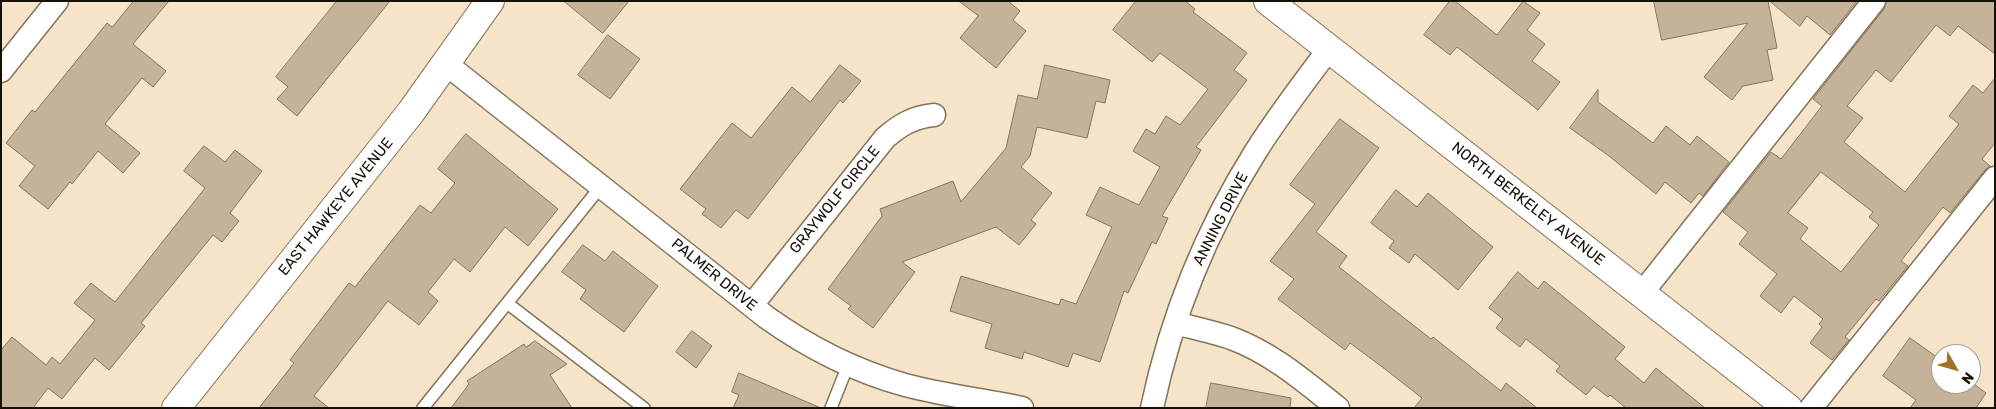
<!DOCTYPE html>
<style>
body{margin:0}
#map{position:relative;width:1996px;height:409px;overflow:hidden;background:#f6e4c9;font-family:Rubik,sans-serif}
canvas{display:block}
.frame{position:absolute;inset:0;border:2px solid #161007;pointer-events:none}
.north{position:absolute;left:1931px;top:344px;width:50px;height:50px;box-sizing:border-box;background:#fff;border:1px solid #a29f9c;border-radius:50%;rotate:128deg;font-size:14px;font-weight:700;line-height:20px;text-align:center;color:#161007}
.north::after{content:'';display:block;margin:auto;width:18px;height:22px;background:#a07425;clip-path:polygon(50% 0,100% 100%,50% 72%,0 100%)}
</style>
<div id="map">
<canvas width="1996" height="409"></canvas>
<div class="frame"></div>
<div class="north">N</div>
</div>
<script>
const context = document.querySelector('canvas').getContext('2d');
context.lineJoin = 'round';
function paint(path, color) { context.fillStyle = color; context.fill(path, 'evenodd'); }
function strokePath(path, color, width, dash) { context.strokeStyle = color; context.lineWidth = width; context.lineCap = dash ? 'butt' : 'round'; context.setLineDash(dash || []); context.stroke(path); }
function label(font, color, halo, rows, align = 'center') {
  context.font = font + ' Rubik,sans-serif'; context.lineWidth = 5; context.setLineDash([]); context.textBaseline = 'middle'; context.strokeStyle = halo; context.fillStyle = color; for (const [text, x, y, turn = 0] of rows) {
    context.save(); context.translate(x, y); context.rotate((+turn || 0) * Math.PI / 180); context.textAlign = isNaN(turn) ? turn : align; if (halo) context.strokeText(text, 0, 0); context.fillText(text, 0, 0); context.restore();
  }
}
const building = new Path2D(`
 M134,1H169L133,44L166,71L153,87L142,78L105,124L140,153L123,173L98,151L72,184L70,182L48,209L19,186L35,166L6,143L32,110L35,112L107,23L112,27Z
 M337,1H390L297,116L277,99L288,87L276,77Z
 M564,1H629L603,33Z
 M959,1H1008L1020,11L1013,20L1026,31L996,68L960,38L978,16Z
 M1136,1H1185L1195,9L1193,12L1247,53L1234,70L1247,80L1196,147L1201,150L1162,216L1168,218L1156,244L1152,242L1128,293L1124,291L1100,362L1073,353L1068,367L1024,352L1022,359L985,348L992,324L950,311L961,276L1059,305L1061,299L1076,304L1112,227L1086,215L1100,187L1139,205L1160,167L1133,151L1146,129L1155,134L1166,116L1180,125L1208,89L1160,53L1152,62L1113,30Z
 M1450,1H1455L1497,35L1523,1L1540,13L1527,30L1545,44L1532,61L1560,82L1538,110L1457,47L1450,55L1424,35Z
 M1654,1H1768L1777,48L1767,50L1773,80L1743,86L1732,100L1704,77L1748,23L1662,40Z
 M1770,1H1857L1830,35L1807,16L1800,26Z
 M1887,1H1995V54L1958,26L1950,36L1936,25L1891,82L1876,70L1872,75L1847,106L1863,118L1844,142L1905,192L1959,124L1949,116L1973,85L1983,93L1995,78V143L1982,159L1990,166L1985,170L1950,213L1943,207L1901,261L1908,266L1879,301L1876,299L1845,337L1849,340L1832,360L1810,343L1822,327L1819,324L1823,319L1794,296L1781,313L1760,296L1777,274L1739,244L1748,232L1723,212L1771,152L1781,159L1822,106L1813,99L1884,9ZM1821,172L1873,212L1869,217L1879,225L1841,272L1800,239L1808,228L1788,213Z
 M608,35L640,59L610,99L578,75Z
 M840,65L861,81L843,103L840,100L748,219L736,210L721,228L702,214L706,209L680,189L732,123L751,138L792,87L810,102Z
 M1045,65L1110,80L1105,103L1096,101L1087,138L1037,127L1030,156L1021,167L1052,193L1031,220L1036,224L1019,245L996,227L902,262L915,272L873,328L848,309L851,306L828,289L882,216L880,209L953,181L961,202L1006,148L1018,95L1037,99Z
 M1598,90V102L1653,143L1666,126L1690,145L1697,136L1729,162L1703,196L1699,193L1691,203L1665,182L1656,194L1609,156L1570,128Z
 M1340,119L1379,148L1316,232L1347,256L1339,267L1431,339L1433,337L1501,391L1506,383L1537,408H1414L1422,398L1385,369L1350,343L1345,350L1278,299L1294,279L1270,261L1315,204L1290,185Z
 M466,134L558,209L528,246L505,227L470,272L454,259L428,292L438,301L419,325L388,301L314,396L329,408H259L294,363L290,360L349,283L355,287L420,205L431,213L455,183L438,169Z
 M204,146L225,162L235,150L262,171L230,213L239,221L222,242L213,235L141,323L145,326L109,370L95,358L62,399L48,388L33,408H1V350L12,337L46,365L52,357L60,364L95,320L74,303L91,283L115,302L205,188L184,171Z
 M1396,190L1417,207L1428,193L1493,247L1458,290L1415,254L1409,263L1389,248L1394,241L1371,223Z
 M583,245L605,261L613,251L658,286L624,332L580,299L586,290L562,272Z
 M1518,272L1538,289L1544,281L1625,347L1615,359L1644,383L1656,368L1705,408H1626L1610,395L1608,397L1594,386L1586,395L1556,371L1560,366L1526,339L1520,347L1496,328L1503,319L1489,308Z
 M692,331L712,346L696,368L676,352Z
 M1910,338L1941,360V384H1971V382L1986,393L1976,408H1910L1916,400L1883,376Z
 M535,341L567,364L550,375L572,408H451L469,384L467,381L524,344L526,347Z
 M739,373L821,408H733L739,395L732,392Z
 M1211,383L1291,398L1290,408H1206Z`);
paint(building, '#c4b399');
strokePath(building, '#85755c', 1);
const service = new Path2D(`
 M507,303L644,408
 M423,408L602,185
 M831,408L848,365`);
const minor = new Path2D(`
 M445,63L766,317C808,347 855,371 905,385C943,395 983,400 1022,408
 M1,71L57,1
 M1642,293L1874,1
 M752,305L885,138C900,125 913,117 934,115
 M1175,323C1194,328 1213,332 1231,338C1272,353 1305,382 1338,408
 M1152,408C1171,318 1207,229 1256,151C1278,116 1304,82 1329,49
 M1811,408L1995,178`);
const tertiary = new Path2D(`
 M1268,1L1788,408
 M176,408L411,112L490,1`);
strokePath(service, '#84745c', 14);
strokePath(minor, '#84745c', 25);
strokePath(tertiary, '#84745c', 30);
strokePath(service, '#fff', 11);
strokePath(minor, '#fff', 22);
strokePath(tertiary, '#fff', 28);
label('15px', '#161007', '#fff', [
 ["GRAYWOLF CIRCLE",835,200,-51],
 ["NORTH BERKELEY AVENUE",1528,204,38],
 ["EAST HAWKEYE AVENUE",336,207,-51],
 ["ANNING DRIVE",1221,219,-63],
 ["PALMER DRIVE",714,275,39]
]);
</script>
